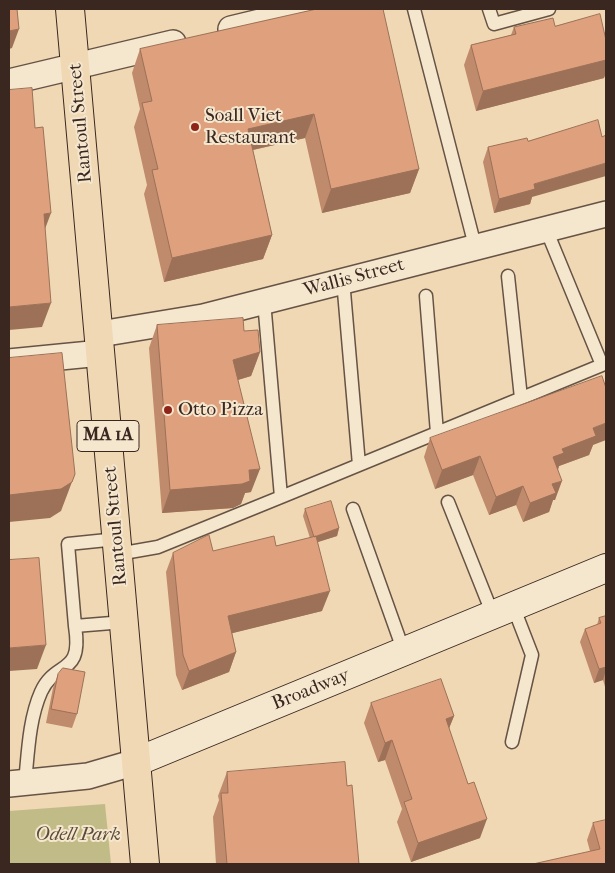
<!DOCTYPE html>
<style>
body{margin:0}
#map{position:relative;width:615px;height:873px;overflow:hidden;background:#efd8b3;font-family:"IM FELL French Canon",serif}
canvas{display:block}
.frame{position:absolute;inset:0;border:10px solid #392720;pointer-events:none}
</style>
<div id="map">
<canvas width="615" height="873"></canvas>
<div class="frame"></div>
</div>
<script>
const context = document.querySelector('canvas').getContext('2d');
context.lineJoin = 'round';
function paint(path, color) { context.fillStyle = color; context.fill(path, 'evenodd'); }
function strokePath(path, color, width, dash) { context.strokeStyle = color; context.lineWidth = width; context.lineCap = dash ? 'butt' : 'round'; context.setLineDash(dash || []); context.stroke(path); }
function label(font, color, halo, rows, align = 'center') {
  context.font = font + ' "IM FELL French Canon",serif'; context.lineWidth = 4; context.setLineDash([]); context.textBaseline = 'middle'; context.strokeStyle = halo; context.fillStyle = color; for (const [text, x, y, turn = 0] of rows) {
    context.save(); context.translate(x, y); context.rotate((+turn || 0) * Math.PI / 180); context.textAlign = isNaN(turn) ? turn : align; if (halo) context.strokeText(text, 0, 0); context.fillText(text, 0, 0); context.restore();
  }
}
paint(new Path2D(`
 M105,804L111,864H9V811Z`), '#c1bc87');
const lane = new Path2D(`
 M414,9L475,246
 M489,9L494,24L549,9
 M508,276L521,398
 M343,280L359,465
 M426,296L437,433
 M281,497L602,365L546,229
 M448,502L493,615
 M353,509L404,652
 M117,539L68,544L75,626L124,622
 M118,554L158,547L281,497L264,301
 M512,742L532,655L513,606
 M25,783C28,753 29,719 41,692C56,659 83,677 75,626`);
const street = new Path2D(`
 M231,29L314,9
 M9,82L173,43
 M100,334L203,317L606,214
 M9,362L101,353
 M9,784L88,776L136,762`);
const secondary = new Path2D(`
 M136,762L606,568`);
const highway = new Path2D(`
 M70,9L145,864`);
strokePath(lane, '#665345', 15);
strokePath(street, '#665345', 28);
strokePath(secondary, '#392720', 30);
strokePath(highway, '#392720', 30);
strokePath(lane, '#f5e6ce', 12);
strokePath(street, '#f5e6ce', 25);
strokePath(secondary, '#f5e6ce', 28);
strokePath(highway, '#efd8b3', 28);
paint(new Path2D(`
 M317,9L419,169L410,193L322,213L305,138L253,150L272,235L263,259L164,282L144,194L147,185L134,127L140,109L132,73L140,49Z
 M555,26L606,40V72L604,78L476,111L464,65L471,45L511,35L514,27Z
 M488,147L532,197L530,204L494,213L483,162Z
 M157,325L244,331L260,352L251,376L238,380L251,492L245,493L241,504L233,508L162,513L149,348Z
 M430,438L593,445L589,455L559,466L558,470L555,500H553L549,512L523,522L516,505L489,515L473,475L435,489L424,457Z
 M305,509L339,528L337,536L317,542L322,611L232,633L236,652L229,672L182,690L176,675L166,572L173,553L213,551L276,546L310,538L303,516Z
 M606,616V690L603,680L594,683L580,642L585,629L597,625L599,618Z
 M58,674L77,714L72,728L46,723L53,688Z
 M371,703L454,716L449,728L480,838L411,862L397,822L402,809L385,760L378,762L364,723Z
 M227,772L347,786L359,864H216L213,817L219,800L218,796Z
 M593,823L606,864L590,851L587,840Z`), '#c08a6c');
paint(new Path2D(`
 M19,29L12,48L9,49V31Z
 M606,60V72L604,78L476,111L483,91Z
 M314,114L305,138L239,153L248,129Z
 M606,163V176L532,197L530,204L494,213L499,199L534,184Z
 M419,169L410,193L322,213L331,189Z
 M51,213L42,237L44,214Z
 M272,235L263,259L164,282L172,258Z
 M51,303L42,327L9,330V307Z
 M260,352L251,376L224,384L233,360Z
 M606,423V440L593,445L589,455L559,466L557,472L553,457L562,449L593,428Z
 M480,456L473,475L435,489L442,470Z
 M260,469L251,492L245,493L241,504L233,508L162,513L170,490L249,470Z
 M75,474L61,511L50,518L9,522V495Z
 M562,481L555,500H553L549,512L523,522L530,503L552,484Z
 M523,486L516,505L489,515L496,497Z
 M339,528L337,536L312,544L314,537Z
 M330,591L322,611L221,636L228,616Z
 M46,645L37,669L9,671V648Z
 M236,652L229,672L182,690L189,671Z
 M606,667V670L603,680L594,683L599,669Z
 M454,716L446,736V719Z
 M392,740L385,760L378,762L385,743Z
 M487,819L480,838L411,862L418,843Z`), '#9c7158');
const building = new Path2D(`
 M9,9H17L19,29L9,31Z
 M317,9H383L419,169L331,189L314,114L248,129L272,235L172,258L152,170L158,169L142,103L152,101L140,49Z
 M600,14L606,40V60L483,91L471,45L516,34L514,27L553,18L555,26Z
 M32,88L35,128L43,127L51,213L44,214L51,303L9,307V90Z
 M598,120L602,137L606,135V163L534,184L535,189L499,199L488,147L527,138L528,141Z
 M243,318L244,331L258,330L260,352L233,360L260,469L249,470L250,481L242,484L170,490L157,325Z
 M62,353L75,474L72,482L61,489L9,495V358Z
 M602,376L606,388V423L593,428L596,436L562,449L564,453L553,457L562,481L552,484L556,493L530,503L523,486L496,497L480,456L442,470L430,438Z
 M331,501L339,528L314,537L305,509Z
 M209,535L213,551L274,536L276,546L316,536L330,591L228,616L236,652L189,671L183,655L173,553Z
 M39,558L46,645L9,648V560Z
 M606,616V667L599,669L585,629L601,623L599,618Z
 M63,668L85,672L77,714L51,709L58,674Z
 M441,679L454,716L446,719L468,784L474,782L487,819L418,843L404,802L412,799L392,740L385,743L371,703Z
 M345,762L347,786L352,785L359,864H227L221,793H228L227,772Z
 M606,820V864H533L600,849L593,823Z`);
paint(building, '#dfa17d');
strokePath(building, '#9c7158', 1);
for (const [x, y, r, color] of [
 [195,127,5,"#8f2418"],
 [168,410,5,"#8f2418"]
]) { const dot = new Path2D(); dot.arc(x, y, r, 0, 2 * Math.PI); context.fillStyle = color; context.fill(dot); strokePath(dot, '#f5e6ce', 2); }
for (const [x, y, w] of [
 [108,436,62]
]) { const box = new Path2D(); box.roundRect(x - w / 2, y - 15.5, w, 31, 4); context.fillStyle = '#f5e6ce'; context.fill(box); strokePath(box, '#392720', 1); }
label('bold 18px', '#392720', null, [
 ["MA 1A",108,436]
]);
label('19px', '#392720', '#f5e6ce', [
 ["Soall Viet",205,116],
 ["Restaurant",205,138],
 ["Otto Pizza",178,410]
], 'left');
label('19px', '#392720', '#f5e6ce', [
 ["Rantoul Street",81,123,-95],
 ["Wallis Street",354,278,-15],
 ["Rantoul Street",116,526,-95],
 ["Broadway",311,690,-22]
]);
label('italic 19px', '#5b4c3a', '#f5e6ce', [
 ["Odell Park",78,835]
]);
</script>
